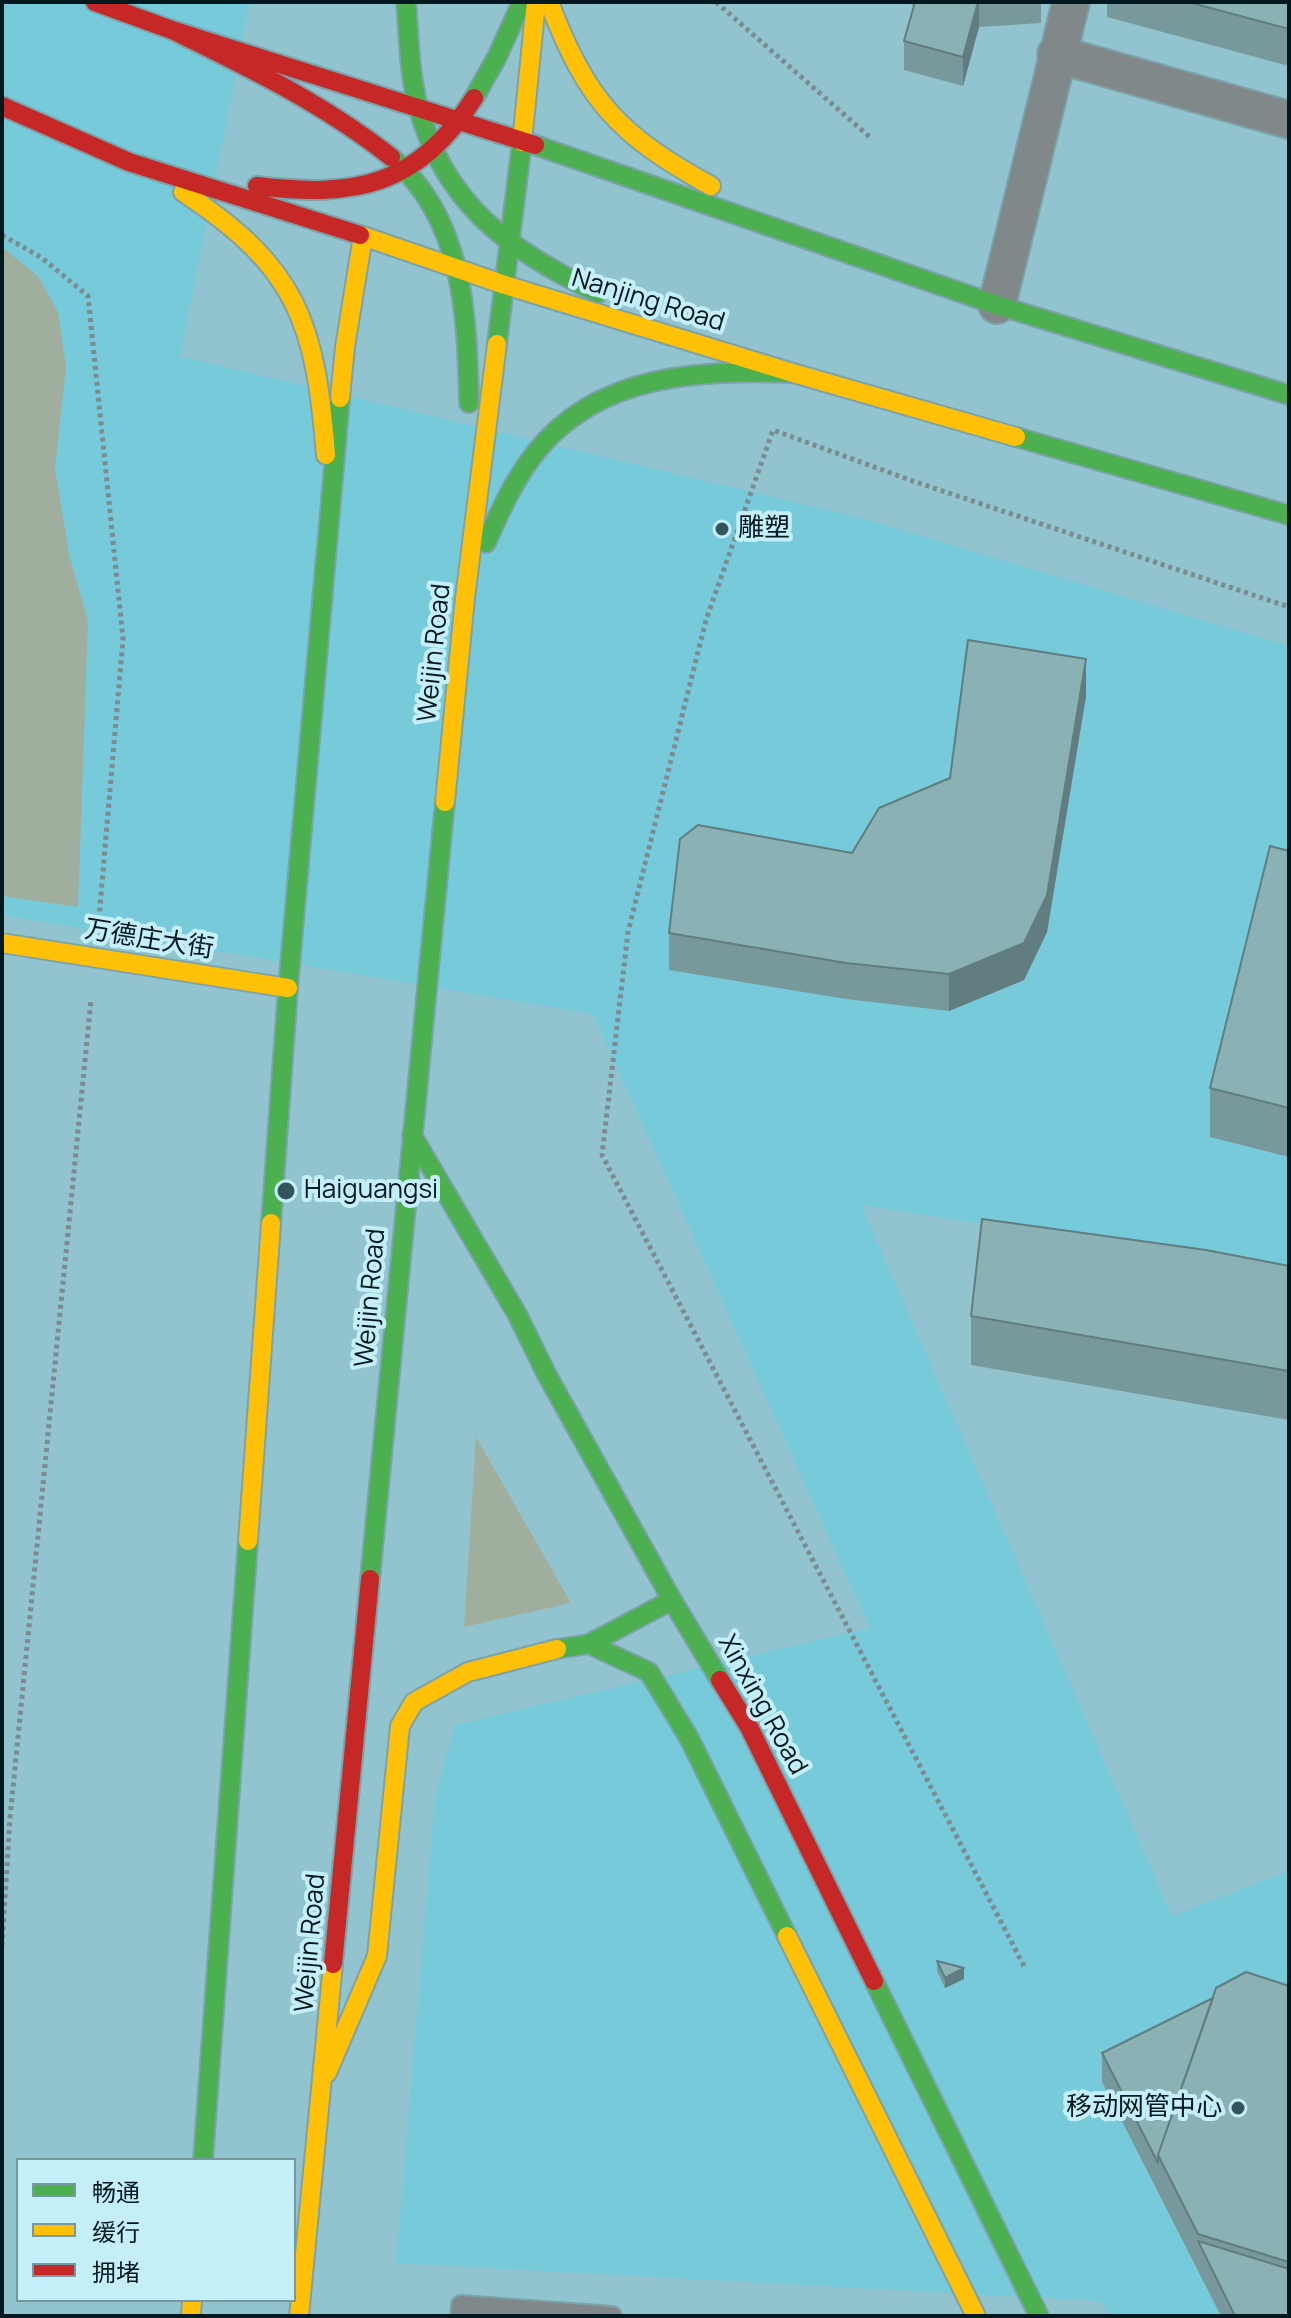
<!DOCTYPE html>
<meta charset="utf-8">
<style>
body{margin:0}
#map{position:relative;width:1291px;height:2318px;overflow:hidden;background:#91c4cf;font-family:Manrope,"Noto Sans SC",sans-serif}
canvas{display:block}
.frame{position:absolute;inset:0;border:4px solid #00181e;pointer-events:none}
.legend{position:absolute;left:16px;top:2158px;width:280px;height:144px;box-sizing:border-box;background:#c4eff9;border:2px solid #7699a1;margin:0;padding:10px 14px;list-style:none;font-size:24px;color:#00181e}
.legend li{display:flex;align-items:center;gap:16px;height:40px}
.legend b{width:40px;border:2px solid #7699a1}
</style>
<div id="map">
<canvas width="1291" height="2318"></canvas>
<div class="frame"></div>
<ul class="legend">
<li><b style="height:10px;background:#4caf50"></b>畅通</li>
<li><b style="height:10px;background:#ffc107"></b>缓行</li>
<li><b style="height:10px;background:#c62828"></b>拥堵</li>
</ul>
</div>
<script>
const context = document.querySelector('canvas').getContext('2d');
context.lineJoin = 'round';
function paint(path, color) { context.fillStyle = color; context.fill(path, 'evenodd'); }
function strokePath(path, color, width, dash) { context.strokeStyle = color; context.lineWidth = width; context.lineCap = dash ? 'butt' : 'round'; context.setLineDash(dash || []); context.stroke(path); }
function label(font, color, halo, rows, align = 'center') {
  context.font = font + ' Manrope,"Noto Sans SC",sans-serif'; context.lineWidth = 8; context.setLineDash([]); context.textBaseline = 'middle'; context.strokeStyle = halo; context.fillStyle = color; for (const [text, x, y, turn = 0] of rows) {
    context.save(); context.translate(x, y); context.rotate((+turn || 0) * Math.PI / 180); context.textAlign = isNaN(turn) ? turn : align; if (halo) context.strokeText(text, 0, 0); context.fillText(text, 0, 0); context.restore();
  }
}
paint(new Path2D(`
 M2,2H250L180,356L862,518L1289,646V1270L861,1205L1172,1916L1289,1871V2316H1110L1101,2301L396,2263L435,1798L455,1725L870,1628L593,1014L2,915Z`), '#77cada');
paint(new Path2D(`
 M2,247L38,276L58,312L66,367L55,468L69,554L88,621L78,907L2,896Z
 M476,1437L571,1603L464,1627Z`), '#a0af9d');
const lane = new Path2D(`
 M460,2316L461,2305L612,2316`);
const street = new Path2D(`
 M1056,54L1289,120
 M997,305L1071,2`);
const fast = new Path2D(`
 M406,2C409,36 409,72 418,106C444,204 510,251 598,293
 M474,98L497,57L522,2
 M535,145L997,305L1289,395
 M391,157C464,218 467,315 469,403
 M497,344L522,142
 M1016,437L1289,515
 M486,543C500,511 514,480 536,452C599,373 700,370 793,373
 M412,1135L517,1314L547,1375L672,1600L720,1680
 M271,1223L288,988L340,398
 M370,1579L445,802
 M589,1644L649,1672L689,1738L787,1936
 M557,1649L589,1644L672,1600
 M874,1981L1039,2316
 M203,2160L248,1541`);
const slow = new Path2D(`
 M549,2C587,101 618,135 711,186
 M522,142L536,2
 M183,192C298,268 315,322 326,455
 M360,235L505,285L793,373L1016,437
 M340,398L345,347L363,236
 M445,802L465,598L497,344
 M2,943L288,988
 M248,1541L271,1223
 M787,1936L976,2316
 M327,2073L377,1956L400,1726L414,1702L468,1672L557,1649
 M191,2316L192,2300
 M299,2316L333,1964`);
const jam = new Path2D(`
 M95,2L172,30L535,145
 M172,30C248,67 324,104 391,157
 M2,106L129,162L360,235
 M257,186C356,198 418,186 474,98
 M720,1680L749,1727L874,1981
 M333,1964L370,1579`);
strokePath(lane, '#7ca2aa', 22);
strokePath(street, '#7ca2aa', 40);
strokePath(fast, '#7ca2aa', 22);
strokePath(slow, '#7ca2aa', 22);
strokePath(jam, '#7ca2aa', 22);
strokePath(new Path2D(`
 M716,2L872,139
 M2,235L42,258L88,296L123,639L99,918
 M2,1946L10,1818L91,1000
 M1024,1966L602,1155L628,932L706,620L773,430L910,480L1289,607`), '#7b8b8e', 5, [4, 4]);
strokePath(lane, '#818889', 18);
strokePath(street, '#818889', 36);
strokePath(fast, '#4caf50', 18);
strokePath(slow, '#ffc107', 18);
strokePath(jam, '#c62828', 18);
paint(new Path2D(`
 M908,2H1041V23L979,27L963,86L904,70V41L914,6Z
 M1107,2H1289V66L1107,17Z
 M1086,696L1047,932L1024,980L949,1011L846,999L669,970V933L852,853L950,778Z
 M1289,851V1157L1210,1137V1088Z
 M1289,1266V1420L971,1365V1316Z
 M937,1961L964,1979L945,1988L937,1971Z
 M1289,1986V2316H1221L1102,2082V2053Z`), '#77999c');
paint(new Path2D(`
 M978,2H979V27L963,86V57Z
 M1086,659V696L1047,932L1024,980L949,1011V974Z
 M964,1968V1979L945,1988V1978Z`), '#617d7f');
const building = new Path2D(`
 M915,2H978L963,57L904,41Z
 M1188,2H1289V29Z
 M968,640L1086,659L1047,895L1024,943L949,974L846,963L669,933L680,839L698,825L852,853L879,808L950,778Z
 M1270,846L1289,851V1108L1210,1088Z
 M982,1219L1206,1250L1289,1266V1371L971,1316Z
 M937,1961L964,1968L945,1978Z
 M1246,1972L1289,1986V2262L1198,2234L1158,2155L1216,1988Z
 M1213,1998L1158,2155V2163L1102,2053Z
 M1198,2241L1289,2269V2316H1235Z`);
paint(building, '#8ab2b5');
strokePath(building, '#617d7f', 2);
for (const [x, y, r, color] of [
 [722,529,8,"#33545c"],
 [286,1191,10,"#33545c"],
 [1238,2108,8,"#33545c"]
]) { const dot = new Path2D(); dot.arc(x, y, r, 0, 2 * Math.PI); context.fillStyle = color; context.fill(dot); strokePath(dot, '#c4eff9', 3); }
label('26px', '#00181e', '#c4eff9', [
 ["Nanjing Road",648,301,17],
 ["Weijin Road",435,653,-84],
 ["万德庄大街",149,940,9],
 ["Weijin Road",371,1298,-85],
 ["Xinxing Road",762,1705,61],
 ["Weijin Road",311,1943,-85]
]);
label('26px', '#00181e', '#c4eff9', [
 ["雕塑",738,529],
 ["Haiguangsi",304,1191],
 ["移动网管中心",1222,2108,"right"]
], 'left');
</script>
